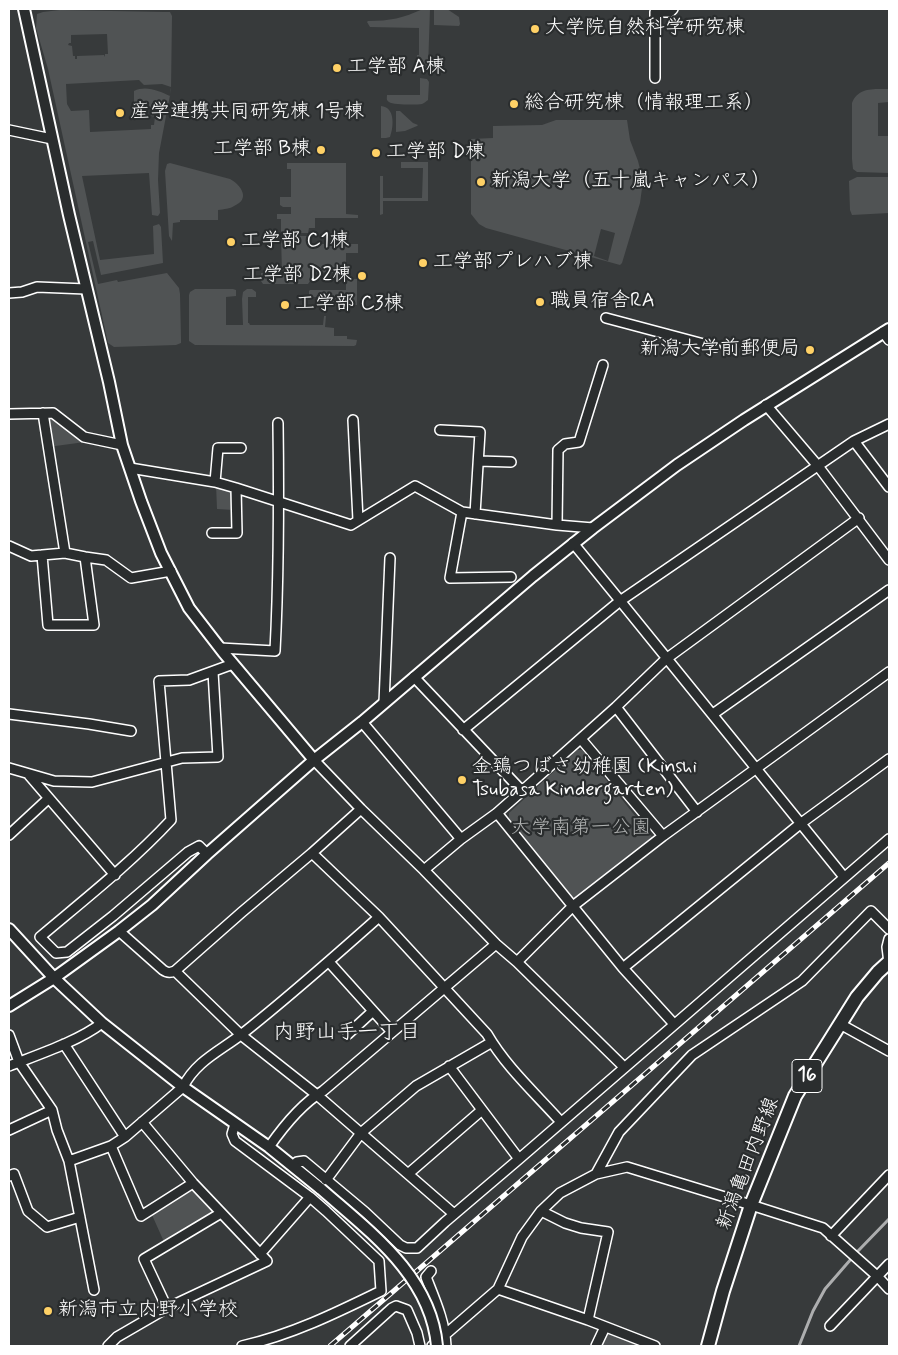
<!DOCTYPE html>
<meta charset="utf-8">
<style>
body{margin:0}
#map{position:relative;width:898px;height:1355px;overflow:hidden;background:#373a3b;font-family:Mynerve,sans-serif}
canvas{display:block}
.frame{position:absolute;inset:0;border:10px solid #fff;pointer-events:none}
</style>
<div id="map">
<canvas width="898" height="1355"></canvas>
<div class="frame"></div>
</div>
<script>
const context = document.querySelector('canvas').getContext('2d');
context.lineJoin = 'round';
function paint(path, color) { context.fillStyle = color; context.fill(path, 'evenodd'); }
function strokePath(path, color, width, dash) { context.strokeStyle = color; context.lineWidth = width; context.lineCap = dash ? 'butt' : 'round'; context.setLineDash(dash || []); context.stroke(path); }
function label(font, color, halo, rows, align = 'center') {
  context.font = font + ' Mynerve,"Klee One",sans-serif'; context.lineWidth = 4.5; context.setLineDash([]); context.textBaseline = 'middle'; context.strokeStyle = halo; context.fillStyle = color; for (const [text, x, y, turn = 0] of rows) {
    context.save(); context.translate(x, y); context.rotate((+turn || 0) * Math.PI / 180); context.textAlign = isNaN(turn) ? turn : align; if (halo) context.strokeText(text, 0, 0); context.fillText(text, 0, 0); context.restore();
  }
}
paint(new Path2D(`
 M423,9H430L428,69L426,72H420V70H417V55H419V28L370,27L367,22L368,21C390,21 403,18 423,9Z
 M434,9H447L459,17L460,24L459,26L434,25Z
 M60,10L164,12H170L172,16L171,90L159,153L158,180L160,213L158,216L152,215L149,173L82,176L100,260L154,254L153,226L159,224L161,227L163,263L101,275L93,241L88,242L98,284L117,280L118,282L167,273L179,288L180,294L181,339V343L176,345L114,347L108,343L48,69L36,28L37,14L43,12ZM107,34L108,54H105V57L104,55L77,56V59H75V56H73L72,46L68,45L69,43H71V35ZM139,80L144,85L162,84L171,87L170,96C159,91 146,85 134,91V109L150,108L151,116L155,117L154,125H151V129L90,132L89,110L71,111L67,104L66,84Z
 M420,78L427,79L429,82L428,100C426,101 425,103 422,104C417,105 393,105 389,102C386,100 387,98 387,95H420Z
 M889,89V102L878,103V136H889V173L857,172L853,169L852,159V103C858,87 874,89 889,89Z
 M381,106C395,107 394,126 390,137L386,138H381Z
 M396,111H400L413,123L418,125L417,126L405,131L396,132Z
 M556,120H627L630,140L638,161L643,181L640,203L622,263L620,265L486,228L479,224L471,214V139L493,138V126L542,125ZM601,229L615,233L608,261L594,256Z
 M401,162H428V201H383V214L380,215V176H383V198H422L423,168H401Z
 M170,163L230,179C241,185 251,199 234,206C230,209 224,209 218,210V220H180V222L173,223L172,241L169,236L165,171L167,164Z
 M287,163H346V214L358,215V218H315V228H309L308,233H281V219H277V214H291V207H283L280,205V197H291V169H287Z
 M857,177H889V213L852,215L850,210L849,181Z
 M281,236H308L309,244H358V253H346V273L310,272V281L308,284H263L261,281V273H282Z
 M346,279H357V305H326V313H323L322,297H309V291L310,290H346Z
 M195,289H233L236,290V296L226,297V325H243L242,299L243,292L247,289H252L256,292V297H248V323H249L250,325H323L324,316H326L325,327L334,328V336H347V339L357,340L356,345L354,346L195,345L189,341V295L190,292Z
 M58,417L83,436L85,442L48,447L45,418Z
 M216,484L234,489V510L217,509Z
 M577,750H582L653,838L576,898L572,896L509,818V813Z
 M193,1188L215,1212L165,1244L152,1215Z
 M605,1328L652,1346H597Z`), '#505354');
strokePath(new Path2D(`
 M799,1346L813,1311L825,1289L858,1251L889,1219`), '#adaeaf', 3);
const minor = new Path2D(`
 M655,78V12H670L673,9
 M9,130L52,139
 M9,293L22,292L37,287L86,289
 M606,318L715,347
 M883,332L889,340
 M766,405L818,466L889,560
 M9,414L53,413L84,437L122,445
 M353,420L358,520
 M440,430L480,432L475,514
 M854,441L889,487
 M479,461L511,462
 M130,468L215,482L236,488L351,525L415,486L462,512L557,525L593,528
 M215,482L218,448H241
 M462,512L450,578L511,577
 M557,525L558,450L565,444L579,442L603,365
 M212,533H237L236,488
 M573,543C664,654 754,766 844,877
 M9,546L31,556L65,553L43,413
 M65,553L85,557L106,560L131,578L171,571
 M42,555L48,625H94L85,557
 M220,648L275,651C279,575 279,499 278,423
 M414,677L522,791
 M384,703L390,558
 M616,707L697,812
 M9,714L89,724L131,731
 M713,714L889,590
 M362,722L461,839
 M463,730L620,601L854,441L889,424
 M581,739L663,836
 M314,760L361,809L424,870L496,944L517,962L624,1067
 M9,768L54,781L92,782L182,758L218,757L213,672
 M29,775L115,875
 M497,813L623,968L674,1024
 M9,835L49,798
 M312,853L379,917L487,1034C506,1067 536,1094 561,1122
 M207,854L199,846L188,852L113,916L67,952L56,953L40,937C85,899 131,863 171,820L159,681L189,680L233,664
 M424,870L461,839L497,813L522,791L616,707L666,659L859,518
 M119,931L163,970C167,973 170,973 175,971L242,912L312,853L361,809
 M329,962L392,1032
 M517,962L573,906L663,836L889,672
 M889,963L887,947L889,939
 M623,968L800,824L889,759
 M175,971L241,1035L317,1095L454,1214
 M840,1024L889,1051
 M348,1034L373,1011
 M9,1035L19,1062L52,1110L57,1130L69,1161L94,1290
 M64,1044L125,1137
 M9,1066C37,1055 79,1041 102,1023
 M449,1066L519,1159
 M235,1124L232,1134L235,1141L310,1197L326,1211L379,1261L381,1291C336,1313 291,1335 242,1346
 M9,1130L52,1110
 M111,1146L141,1216L193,1183
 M269,1147C283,1127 301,1104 323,1091L496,944
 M69,1161L111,1146L125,1137L183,1087C196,1061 220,1051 242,1034C289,997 334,957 379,917
 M293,1166L297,1162L304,1161L365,1212L400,1245L406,1248H417L445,1222L519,1159L889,839
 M408,1174L482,1110
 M596,1174L619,1132L692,1055L802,981L871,911L889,929
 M9,1176L14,1174L28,1211L47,1227L80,1217
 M326,1180L361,1133L416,1086L492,1042
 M541,1211L565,1223L581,1228L608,1232L588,1320
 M831,1236L889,1175
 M260,1254L310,1197
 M431,1271L426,1277C435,1300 445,1322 446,1346
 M498,1289L588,1320L655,1346
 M167,1308L144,1259L221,1213
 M830,1326L889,1264
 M108,1346L117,1337L167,1308L267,1261L193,1183L142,1122
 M350,1346L392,1308L396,1306L407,1310L417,1333L420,1346
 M432,1346L498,1289L522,1237L541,1211L560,1193L596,1174L627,1167L751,1205L823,1228L877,1276L889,1289
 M596,1346L605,1327`);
const tertiary = new Path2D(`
 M314,760L362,722L533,576L593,528L677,465L744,420L889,329
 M9,929L54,978L102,1023L183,1087L269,1147L321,1189
 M9,1006L54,978L119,931L152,905L207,854L314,760L223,652L189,608L161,553L141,501L122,445L109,382L69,215L24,9`);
const primary = new Path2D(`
 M708,1346L723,1291L751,1205L795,1096L857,997L878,972L889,962`);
strokePath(minor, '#fff', 12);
strokePath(tertiary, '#fff', 14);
strokePath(primary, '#fff', 16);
strokePath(minor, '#2a2d2e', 9);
strokePath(tertiary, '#2a2d2e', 10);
strokePath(primary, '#2a2d2e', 12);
const rail = new Path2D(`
 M330,1346L889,863`);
strokePath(rail, '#fff', 5);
strokePath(rail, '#2a2d2e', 3, [9]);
const tertiaryBridge = new Path2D(`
 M321,1189C370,1232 431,1276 437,1346`);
strokePath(tertiaryBridge, '#fff', 14, []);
strokePath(tertiaryBridge, '#2a2d2e', 10);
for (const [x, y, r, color] of [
 [535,29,5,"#ffd166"],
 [337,68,5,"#ffd166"],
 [514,104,5,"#ffd166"],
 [120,113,5,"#ffd166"],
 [321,150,5,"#ffd166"],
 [376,153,5,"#ffd166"],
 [481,182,5,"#ffd166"],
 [231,242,5,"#ffd166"],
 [423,263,5,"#ffd166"],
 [362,276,5,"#ffd166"],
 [540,302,5,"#ffd166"],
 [285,305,5,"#ffd166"],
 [810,350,5,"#ffd166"],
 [462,780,5,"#ffd166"],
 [48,1311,5,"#ffd166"]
]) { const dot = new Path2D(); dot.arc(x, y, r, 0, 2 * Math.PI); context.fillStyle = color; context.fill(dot); strokePath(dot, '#2a2d2e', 2); }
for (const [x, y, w] of [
 [807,1076,30]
]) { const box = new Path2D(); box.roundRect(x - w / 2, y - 16.5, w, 33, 4); context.fillStyle = '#2a2d2e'; context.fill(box); strokePath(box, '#fff', 1); }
label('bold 19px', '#fff', null, [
 ["16",807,1076]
]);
label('20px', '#fff', '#2a2d2e', [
 ["大学院自然科学研究棟",545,29],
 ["工学部 A棟",347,68],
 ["総合研究棟（情報理工系）",524,104],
 ["産学連携共同研究棟 1号棟",130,113],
 ["工学部 B棟",311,150,"right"],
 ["工学部 D棟",386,153],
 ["新潟大学（五十嵐キャンパス）",491,182],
 ["工学部 C1棟",241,242],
 ["工学部プレハブ棟",433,263],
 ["工学部 D2棟",352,276,"right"],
 ["職員宿舎RA",550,302],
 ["工学部 C3棟",295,305],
 ["新潟大学前郵便局",800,350,"right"],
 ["金鵄つばさ幼稚園 (Kinshi",472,768],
 ["Tsubasa Kindergarten)",472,791],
 ["新潟市立内野小学校",58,1311]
], 'left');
label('20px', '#b0b2b2', '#2a2d2e', [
 ["大学南第一公園",581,829]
]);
label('20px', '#fff', '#2a2d2e', [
 ["新潟亀田内野線",749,1164,-69]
]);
label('21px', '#fff', '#2a2d2e', [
 ["内野山手一丁目",347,1034]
]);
</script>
